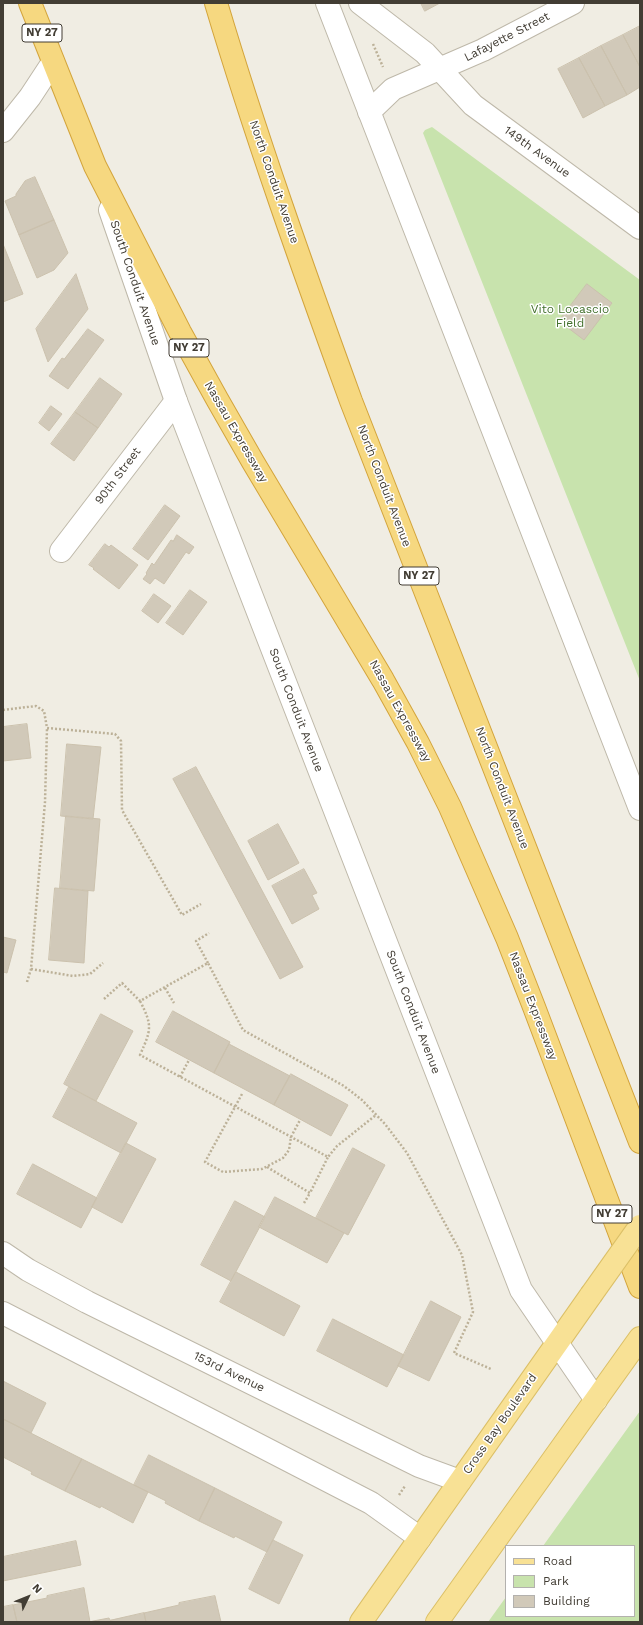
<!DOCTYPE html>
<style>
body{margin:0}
#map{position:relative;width:643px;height:1625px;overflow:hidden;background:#f0ede3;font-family:"Work Sans",sans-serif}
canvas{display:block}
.frame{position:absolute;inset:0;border:4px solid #423d34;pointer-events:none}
.legend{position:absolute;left:505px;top:1545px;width:130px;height:72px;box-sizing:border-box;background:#fff;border:1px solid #b3b1ae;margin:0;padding:5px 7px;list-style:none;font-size:12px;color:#423d34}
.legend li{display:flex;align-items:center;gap:8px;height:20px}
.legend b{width:20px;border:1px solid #b3b1ae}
.north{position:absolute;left:8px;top:1577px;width:40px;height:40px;-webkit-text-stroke:3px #fff;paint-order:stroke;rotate:47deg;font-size:11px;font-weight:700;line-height:16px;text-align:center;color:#423d34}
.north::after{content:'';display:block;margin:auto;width:14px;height:18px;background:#423d34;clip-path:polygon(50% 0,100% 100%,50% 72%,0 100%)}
</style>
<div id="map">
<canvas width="643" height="1625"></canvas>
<div class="frame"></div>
<ul class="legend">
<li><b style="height:5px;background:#f8e195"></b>Road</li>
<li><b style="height:11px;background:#c8e3ad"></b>Park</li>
<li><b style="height:11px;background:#d1c9b9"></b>Building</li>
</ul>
<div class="north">N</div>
</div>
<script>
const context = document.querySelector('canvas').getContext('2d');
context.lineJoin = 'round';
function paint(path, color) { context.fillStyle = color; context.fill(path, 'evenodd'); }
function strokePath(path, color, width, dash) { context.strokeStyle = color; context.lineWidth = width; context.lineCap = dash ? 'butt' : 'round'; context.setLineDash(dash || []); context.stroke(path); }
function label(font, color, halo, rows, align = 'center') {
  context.font = font + ' "Work Sans",sans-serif'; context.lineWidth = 3; context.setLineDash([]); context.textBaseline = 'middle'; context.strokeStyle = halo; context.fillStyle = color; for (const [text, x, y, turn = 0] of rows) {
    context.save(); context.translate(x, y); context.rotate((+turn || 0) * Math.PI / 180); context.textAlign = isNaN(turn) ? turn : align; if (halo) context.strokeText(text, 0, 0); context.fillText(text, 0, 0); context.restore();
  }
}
paint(new Path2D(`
 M432,127L640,280V681L423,133L425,130Z
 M640,1411V1622H488L506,1597V1616H634V1546H543Z`), '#c8e3ad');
const building = new Path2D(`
 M421,3H440L425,11Z
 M640,26V67L623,35Z
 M623,35L640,67V87L627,95L601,46Z
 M601,46L627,95L605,106L579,58Z
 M579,58L605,106L583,118L558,69Z
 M35,177L54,220L19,235L5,201L16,196V194L25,181Z
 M54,220L68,253L54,270L37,278L19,235Z
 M3,244L23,294L3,302Z
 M76,274L88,309L48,362L36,329Z
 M587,284L612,303L584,340L559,321Z
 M88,329L104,340L68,389L49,376L62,358L64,359Z
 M100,378L122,394L98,428L75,412Z
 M51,406L62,414L49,431L39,423Z
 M75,412L98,428L74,461L51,444Z
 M165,505L180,516L148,560L133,549Z
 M177,535L194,547L189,554L186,552L164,584L155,578L150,584L143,579L147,574L146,573L152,563L154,565L171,540L173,541Z
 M105,544L109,547L111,545L138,565L119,589L93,569L94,568L89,565Z
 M190,590L207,602L183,635L166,623Z
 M154,594L171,606L158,623L142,611Z
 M27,724L31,758L3,761V727Z
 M67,744L101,747L93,819L61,816Z
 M196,767L303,967L280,979L173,779Z
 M66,816L100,819L94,891L60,888Z
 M278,824L299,863L268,880L248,841Z
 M304,869L317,893L312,895L319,909L292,924L272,886Z
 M55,888L88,891L84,963L49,960Z
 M3,937L16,940L7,973L3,972Z
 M173,1011L230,1042L214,1073L156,1042Z
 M101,1014L133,1031L96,1101L64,1084Z
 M229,1044L290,1076L274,1105L214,1073Z
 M291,1074L348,1105L331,1136L274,1105Z
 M69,1087L137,1123L121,1153L53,1117Z
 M126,1143L156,1159L122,1223L92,1207Z
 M353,1148L385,1165L348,1235L316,1218Z
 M33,1164L97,1198L81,1228L17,1194Z
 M275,1197L344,1233L327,1263L259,1227Z
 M235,1201L265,1217L231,1281L201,1265Z
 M236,1272L300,1306L284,1336L220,1302Z
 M431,1301L461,1317L429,1381L398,1366Z
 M333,1319L404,1355L387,1387L317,1351Z
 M3,1381L46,1403L31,1433L3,1419Z
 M3,1419L82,1459L65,1491L31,1474L32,1472L3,1457Z
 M149,1455L215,1488L199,1521L165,1503L166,1501L134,1485Z
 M82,1459L148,1492L133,1523L101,1506L100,1508L65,1491Z
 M215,1488L282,1522L267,1552L235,1536L234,1538L199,1521Z
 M273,1540L303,1555L279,1604L249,1589Z
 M76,1541L81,1565L3,1581V1557Z
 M84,1588L90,1622H17L13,1605L47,1598V1596Z
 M215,1596L221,1622H146L144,1613L179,1605V1603Z
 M13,1605L17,1622H3V1607Z
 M144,1613L146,1622H88L109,1618L110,1620Z`);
paint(building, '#d1c9b9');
strokePath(building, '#cbc1ad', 1);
const minor = new Path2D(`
 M369,112L393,89L483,50L573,3
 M3,131L30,97L53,62
 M61,551L176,401
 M3,1253L28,1270L87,1302L419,1466L460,1481
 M3,1313L371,1503L420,1538`);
const tertiary = new Path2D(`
 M327,3L640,809
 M360,3L425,53L473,105L640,228
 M110,210L176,401L521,1290L596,1400`);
const primary = new Path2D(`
 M361,1622L591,1295
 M437,1622L640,1338`);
const trunk = new Path2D(`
 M30,3L95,166L180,332L217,399L253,462L383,680L418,743L450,807L507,938L534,1007L640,1287
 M216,3C256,137 303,269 351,401L640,1142`);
strokePath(minor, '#beb8a9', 24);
strokePath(tertiary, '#beb8a9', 24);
strokePath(primary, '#dbbf66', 24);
strokePath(trunk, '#d3a43b', 24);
strokePath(new Path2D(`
 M373,44L383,67
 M3,710L36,706L44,711L47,728L115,734L121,741L122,810L182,915L201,904
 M208,963L196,941L209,933
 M31,969L73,976L90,974L103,963
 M27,982L31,969L45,802L47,728
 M165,988L174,1003
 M104,999L122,983L140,1001L208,963L243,1030L344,1086L362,1100L385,1124L407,1153L462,1255L473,1312L454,1353L491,1369
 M140,1001C153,1026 151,1030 140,1055L328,1157L337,1146L376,1115
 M180,1077L189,1060
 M242,1094L205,1162L223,1172L262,1169L283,1158L289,1150L291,1137L300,1120
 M267,1167L310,1193L328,1157
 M304,1203L310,1193
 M399,1495L405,1486`), '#bcb198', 2.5, [2, 2]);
strokePath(minor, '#fff', 22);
strokePath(tertiary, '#fff', 22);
strokePath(primary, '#f8e195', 22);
strokePath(trunk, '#f6d880', 22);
const primaryBridge = new Path2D(`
 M591,1295L640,1226`);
strokePath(primaryBridge, '#dbbf66', 24, []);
strokePath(primaryBridge, '#f8e195', 22);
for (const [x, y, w] of [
 [42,33,40],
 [189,348,40],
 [419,576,40],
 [612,1214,40]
]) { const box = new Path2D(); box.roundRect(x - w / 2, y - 9, w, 18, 3); context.fillStyle = '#fff'; context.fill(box); strokePath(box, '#423d34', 1); }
label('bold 11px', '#423d34', null, [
 ["NY 27",42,33],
 ["NY 27",189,348],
 ["NY 27",419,576],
 ["NY 27",612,1214]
]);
label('12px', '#423d34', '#fff', [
 ["Lafayette Street",507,37,-27],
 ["149th Avenue",537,152,36],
 ["North Conduit Avenue",274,182,71],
 ["South Conduit Avenue",135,283,71],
 ["Nassau Expressway",236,432,60],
 ["90th Street",118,476,-53],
 ["North Conduit Avenue",384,486,69],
 ["South Conduit Avenue",296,710,69],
 ["Nassau Expressway",400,711,61],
 ["North Conduit Avenue",502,788,69],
 ["Nassau Expressway",533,1006,69],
 ["South Conduit Avenue",413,1012,69],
 ["153rd Avenue",229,1372,26],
 ["Cross Bay Boulevard",500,1424,-55]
]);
label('12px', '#416f2b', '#fff', [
 ["Vito Locascio",570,309],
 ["Field",570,323]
]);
</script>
